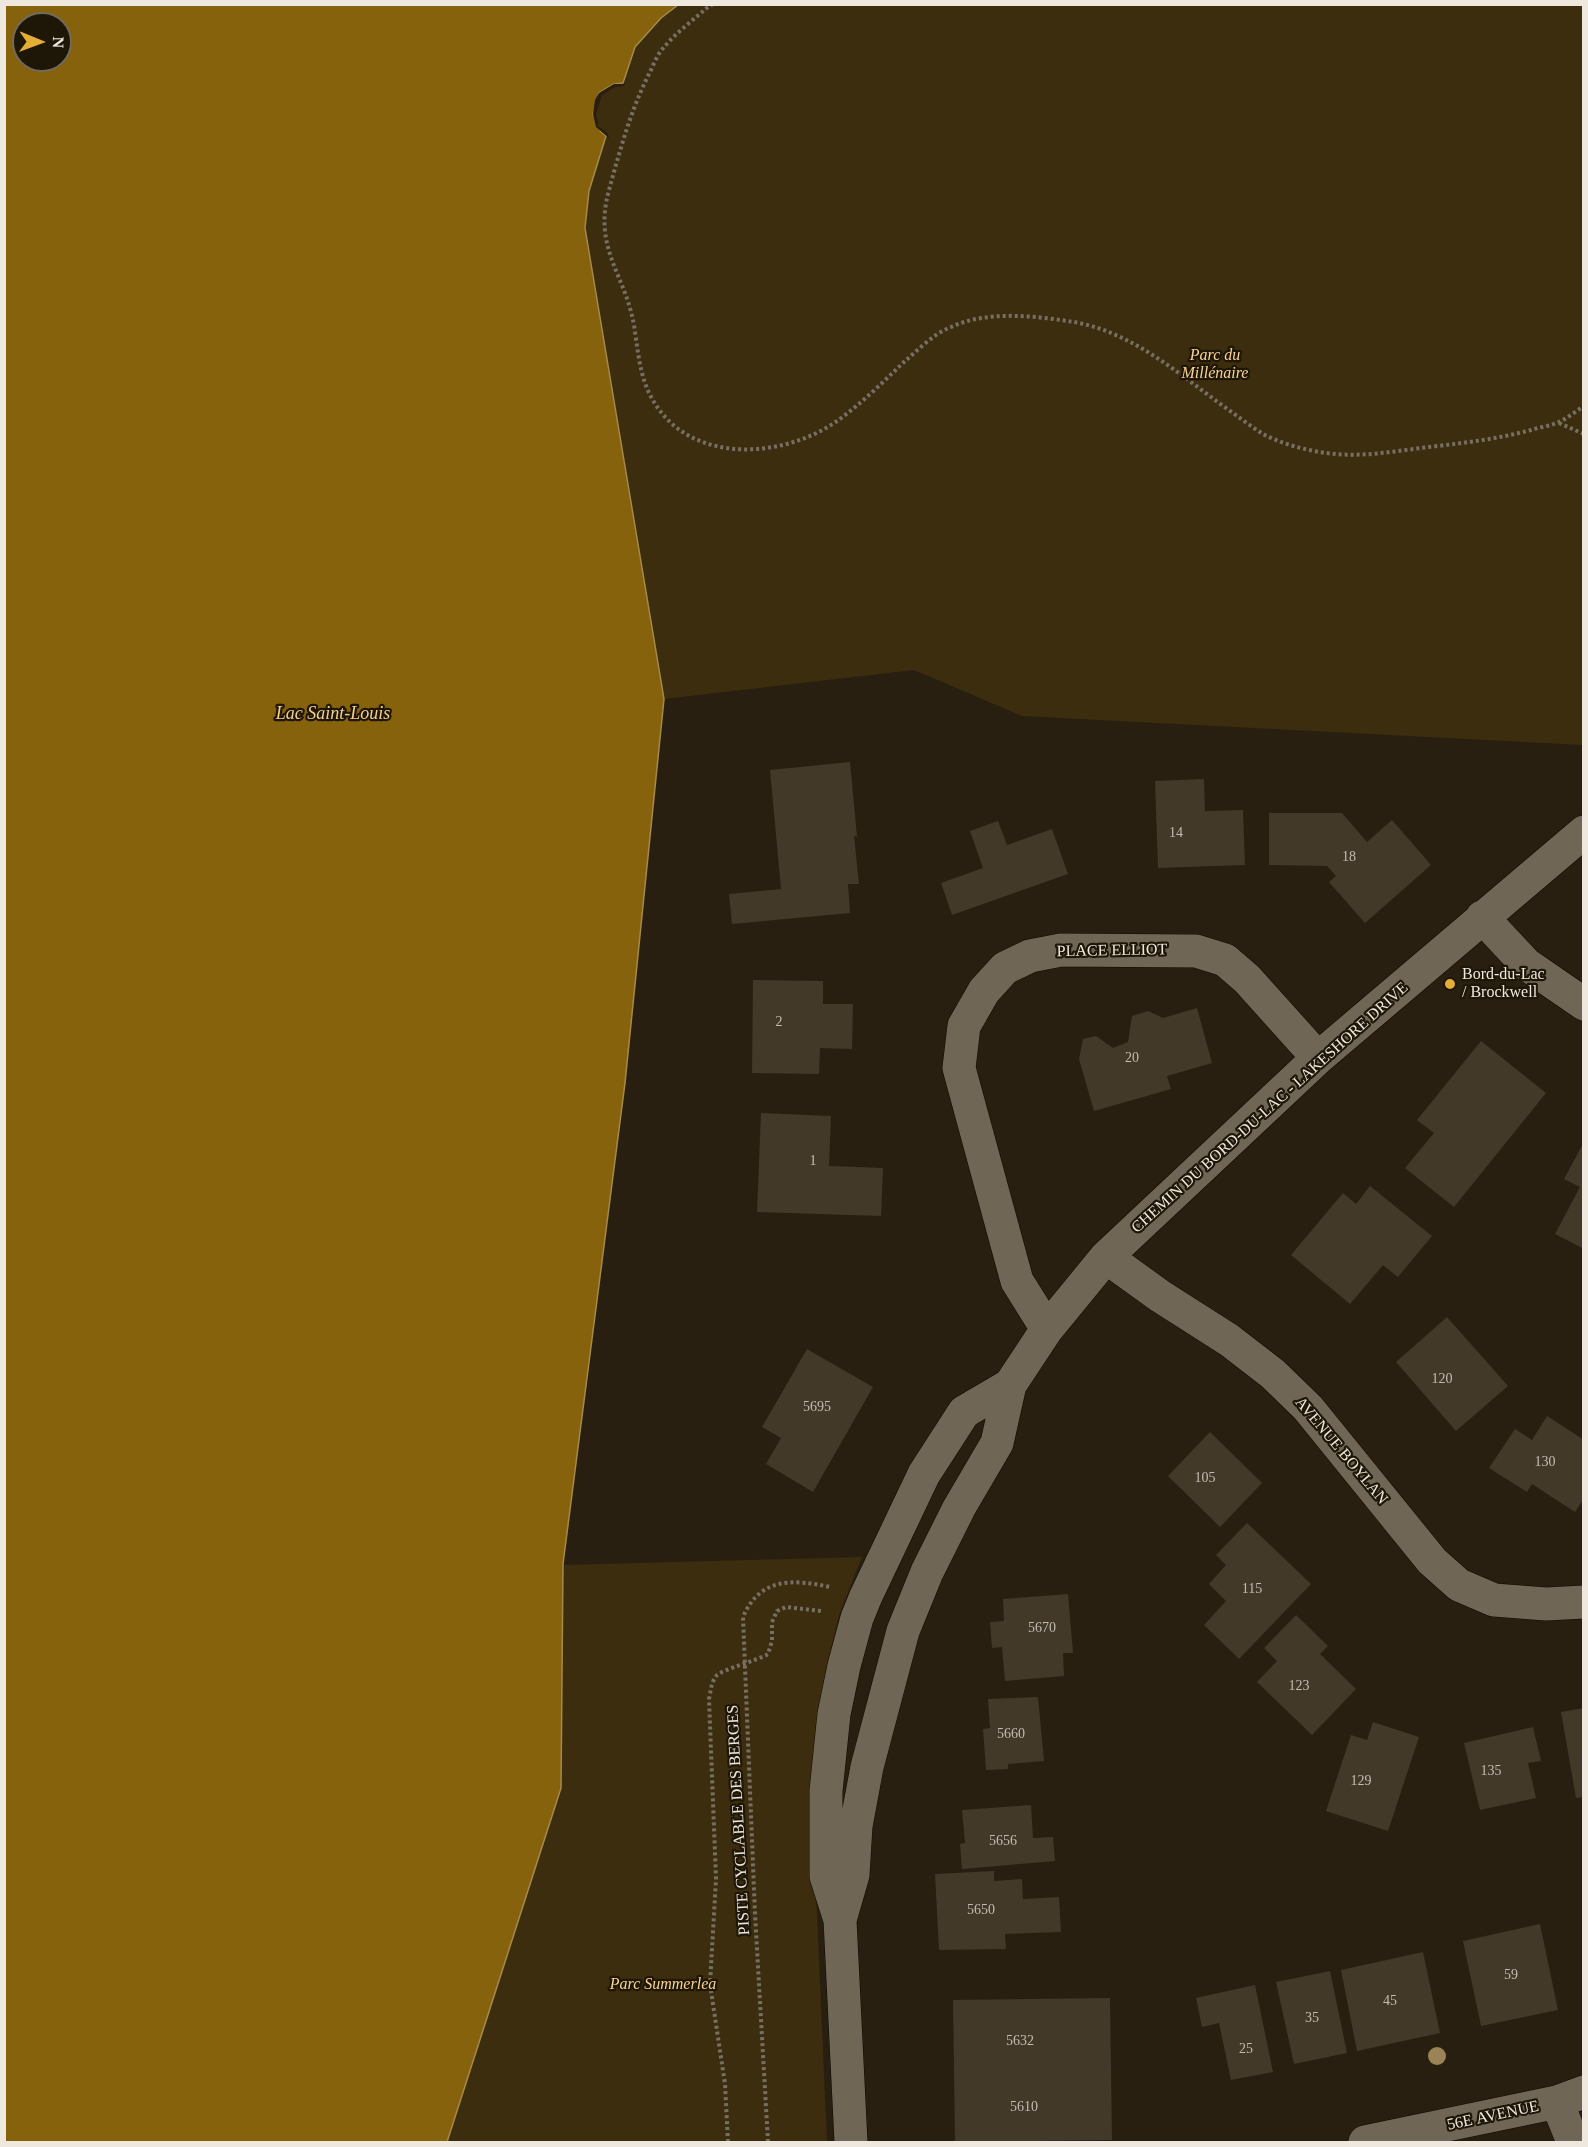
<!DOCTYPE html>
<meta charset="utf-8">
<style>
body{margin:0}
#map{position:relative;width:1588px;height:2147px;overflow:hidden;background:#281f10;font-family:"Times New Roman",serif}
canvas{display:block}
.frame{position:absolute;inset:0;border:6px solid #eee8de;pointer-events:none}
.north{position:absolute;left:12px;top:12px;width:60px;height:60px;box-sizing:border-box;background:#1e1607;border:2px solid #716a5d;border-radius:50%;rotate:91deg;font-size:16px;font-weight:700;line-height:24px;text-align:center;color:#eee8de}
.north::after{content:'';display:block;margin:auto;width:21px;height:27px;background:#e6ad36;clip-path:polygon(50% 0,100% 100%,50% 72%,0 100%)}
</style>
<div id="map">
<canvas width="1588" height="2147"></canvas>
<div class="frame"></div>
<div class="north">N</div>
</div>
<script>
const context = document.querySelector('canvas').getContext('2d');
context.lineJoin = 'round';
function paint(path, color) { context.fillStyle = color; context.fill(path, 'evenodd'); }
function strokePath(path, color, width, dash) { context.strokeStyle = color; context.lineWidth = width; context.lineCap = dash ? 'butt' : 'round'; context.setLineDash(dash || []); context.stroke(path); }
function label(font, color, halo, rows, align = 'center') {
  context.font = font + ' "Times New Roman",serif'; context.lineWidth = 4.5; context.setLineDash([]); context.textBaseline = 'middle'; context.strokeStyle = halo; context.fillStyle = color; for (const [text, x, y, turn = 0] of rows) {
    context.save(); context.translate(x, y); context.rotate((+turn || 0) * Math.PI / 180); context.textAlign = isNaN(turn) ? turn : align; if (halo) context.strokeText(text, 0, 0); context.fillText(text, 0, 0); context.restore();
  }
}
paint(new Path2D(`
 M678,5H1583V745L1022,716L914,670L664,699L585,228L589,191L606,136L594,121L599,93L623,83L635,47L661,18Z
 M862,1557L839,1615L826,1669L816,1750L813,1823L827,2142H447L561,1788L563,1565Z`), '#3c2d0e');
const water = new Path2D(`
 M5,5H678L661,18L635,47L623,83L614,84L599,93L593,114L601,132L606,136L589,191L585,228L664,699L625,1083L563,1564L561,1788L447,2142H5ZM24,24H60V60H24Z`);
paint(water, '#87620d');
strokePath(water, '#a68a4c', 1.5);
paint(new Path2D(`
 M614,84H626L623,86L615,87L602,95L596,114L599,126L608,134L609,138L596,127L593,114L595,100L599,93Z`), '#281f10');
paint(new Path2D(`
 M850,762L857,837L854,836L859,884H848L850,913L732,924L729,894L781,889L770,770Z
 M1204,779L1205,811L1243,810L1245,865L1158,868L1155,781Z
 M1269,813H1342L1367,842L1392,820L1431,865L1365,923L1329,882L1336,876L1327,866L1269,865Z
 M998,821L1007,845L1052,829L1068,874L952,915L941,883L983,868L970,831Z
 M753,980L823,981V1004H853L852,1049L820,1048L819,1074L752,1073Z
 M1197,1008L1212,1063L1167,1076L1171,1089L1094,1111L1079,1059L1083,1039L1096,1036L1113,1048L1128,1042L1132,1016L1148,1011L1163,1018Z
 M1481,1041L1546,1093L1454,1207L1405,1168L1434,1133L1417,1120Z
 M761,1113L831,1116L829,1166L883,1168L881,1216L757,1212Z
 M1584,1142V1249L1555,1234L1580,1187L1564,1179Z
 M1370,1186L1432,1236L1398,1277L1383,1265L1350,1304L1291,1255L1343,1193L1356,1204Z
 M1447,1317L1508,1386L1456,1431L1396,1362Z
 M807,1349L873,1387L813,1492L766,1464L781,1438L762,1427Z
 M1547,1416L1584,1440V1498L1575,1512L1532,1484L1527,1492L1489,1468L1515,1429L1532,1440Z
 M1210,1432L1262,1483L1220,1527L1168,1476Z
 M1247,1523L1311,1584L1239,1659L1204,1625L1226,1601L1209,1584L1226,1565L1216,1555Z
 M1068,1594L1073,1653H1063L1064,1676L1005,1681L1002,1647L992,1648L990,1622L1004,1621L1003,1599Z
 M1296,1615L1328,1646L1320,1654L1356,1689L1312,1735L1257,1682L1277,1661L1264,1648Z
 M1038,1697L1044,1761L1008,1764V1769L986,1770L983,1729L990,1728L988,1699Z
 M1584,1708V1797L1576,1798L1561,1712Z
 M1373,1722L1419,1737L1388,1831L1326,1811L1351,1735L1367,1740Z
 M1533,1727L1541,1761L1528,1763L1536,1798L1480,1810L1464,1743Z
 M1031,1805L1033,1838L1053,1837L1055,1861L962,1869L960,1844L965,1843L962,1810Z
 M994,1871V1881L1022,1879L1023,1899L1059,1897L1061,1932L1005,1934L1006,1949L939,1950L935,1874Z
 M1540,1924L1558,2010L1481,2026L1463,1941Z
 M1423,1952L1440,2033L1357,2051L1341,1970Z
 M1330,1971L1347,2053L1294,2064L1276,1982Z
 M1255,1985L1273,2072L1231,2080L1219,2023L1202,2027L1196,1998Z
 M1110,1998L1112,2140L955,2142L953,2000Z`), '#433929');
const minor = new Path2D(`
 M1482,917L1526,964L1584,1004
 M1106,1257L1160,1296L1229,1340L1273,1374L1308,1408L1432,1561L1459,1585L1494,1600L1546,1604L1584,1602
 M1047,1329L1017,1281L959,1068L964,1026L984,991L1005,968L1030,956L1061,950L1196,951L1225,960L1247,979L1318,1058
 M840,1920L853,1875L856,1826L867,1767L903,1631L927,1572L959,1508L997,1443L1010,1385L1047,1329L1106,1257L1318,1058L1584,832
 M1557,2102L1573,2142
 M851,2142L840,1920L826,1876V1791L834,1714L844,1666L857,1618L866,1596L924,1474L964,1412L1010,1385
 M1365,2142L1557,2102L1584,2092`);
strokePath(minor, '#100900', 34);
strokePath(new Path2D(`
 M713,4L708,7C692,21 673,35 660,52C656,58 653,66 650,72C631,109 620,150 609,190C592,251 628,276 635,332C639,359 641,385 658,408C698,465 786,457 837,421C861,404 883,382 904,362C918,350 933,334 951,327C988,310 1035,316 1074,322C1136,333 1183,378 1233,413C1243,420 1253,428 1263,434C1282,444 1305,450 1326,453C1361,458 1395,451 1429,447C1464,443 1497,439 1531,430C1540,427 1551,426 1559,422C1568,418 1576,411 1584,406
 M1559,423L1584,434
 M728,2142L725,2084L710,1984L716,1879L709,1699C711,1690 711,1682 717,1675C724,1669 756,1661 768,1654L772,1641V1622L777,1611L786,1607L821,1611
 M768,2142L755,1914L743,1617C760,1577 793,1579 830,1587`), '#776f62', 4, [3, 3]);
strokePath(minor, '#706655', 33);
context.fillStyle = '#9c8357';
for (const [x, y] of [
 [1437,2056]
]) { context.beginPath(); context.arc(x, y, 9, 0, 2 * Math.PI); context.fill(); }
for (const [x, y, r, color] of [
 [1450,984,6,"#e6ad36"]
]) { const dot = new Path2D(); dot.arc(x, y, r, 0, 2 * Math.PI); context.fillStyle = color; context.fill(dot); strokePath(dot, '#1e1607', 2); }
label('14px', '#c3bcb1', null, [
 ["14",1176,833],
 ["18",1349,857],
 ["2",779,1022],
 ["20",1132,1058],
 ["1",813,1161],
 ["120",1442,1379],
 ["5695",817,1407],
 ["130",1545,1462],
 ["105",1205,1478],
 ["115",1252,1589],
 ["5670",1042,1628],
 ["123",1299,1686],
 ["5660",1011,1734],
 ["135",1491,1771],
 ["129",1361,1781],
 ["5656",1003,1841],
 ["5650",981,1910],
 ["59",1511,1975],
 ["45",1390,2001],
 ["35",1312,2018],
 ["5632",1020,2041],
 ["25",1246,2049],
 ["5610",1024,2107]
]);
label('italic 16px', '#fad491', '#1e1607', [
 ["Parc du",1215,356],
 ["Millénaire",1215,374],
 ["Parc Summerlea",663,1985]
]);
label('16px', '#eee8de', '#1e1607', [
 ["PLACE ELLIOT",1112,951,-1],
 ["CHEMIN DU BORD-DU-LAC - LAKESHORE DRIVE",1270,1108,-42],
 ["AVENUE BOYLAN",1341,1451,50],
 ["PISTE CYCLABLE DES BERGES",739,1820,-93],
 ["56E AVENUE",1493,2116,-12]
]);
label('16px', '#eee8de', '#1e1607', [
 ["Bord-du-Lac",1462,975],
 ["/ Brockwell",1462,993]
], 'left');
label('italic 18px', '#f5cf8c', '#1e1607', [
 ["Lac Saint-Louis",333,714]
]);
</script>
